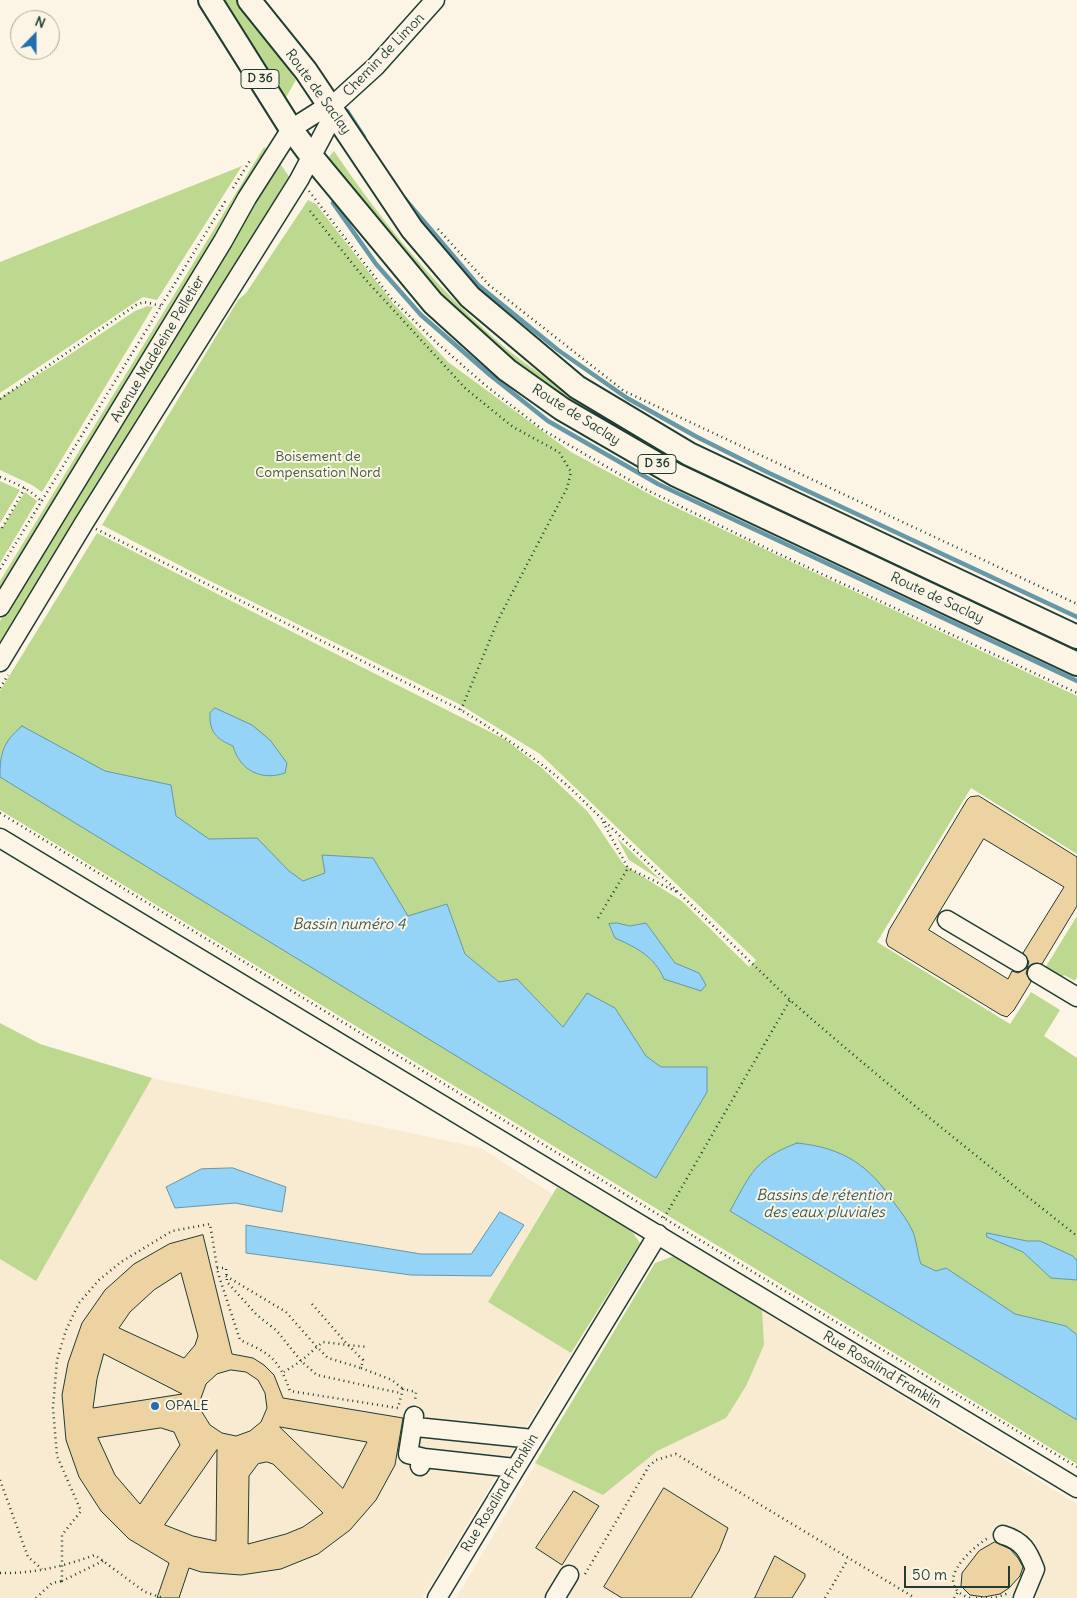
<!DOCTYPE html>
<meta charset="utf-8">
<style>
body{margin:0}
#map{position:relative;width:1077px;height:1598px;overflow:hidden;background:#fcf5e5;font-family:Delius,sans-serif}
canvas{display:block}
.north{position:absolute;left:10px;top:10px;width:50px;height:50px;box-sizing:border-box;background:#fcf5e5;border:1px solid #a4ab9e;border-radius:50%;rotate:22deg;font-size:14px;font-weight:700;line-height:20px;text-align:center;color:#1f3d34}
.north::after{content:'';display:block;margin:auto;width:18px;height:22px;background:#1f6fb2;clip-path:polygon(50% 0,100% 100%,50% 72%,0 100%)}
.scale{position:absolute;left:904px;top:1566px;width:106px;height:22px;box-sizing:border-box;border:2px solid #1f3d34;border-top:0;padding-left:6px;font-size:15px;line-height:18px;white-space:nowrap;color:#1f3d34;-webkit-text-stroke:4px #fcf5e5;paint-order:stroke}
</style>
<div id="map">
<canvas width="1077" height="1598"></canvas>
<div class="north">N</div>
<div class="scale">50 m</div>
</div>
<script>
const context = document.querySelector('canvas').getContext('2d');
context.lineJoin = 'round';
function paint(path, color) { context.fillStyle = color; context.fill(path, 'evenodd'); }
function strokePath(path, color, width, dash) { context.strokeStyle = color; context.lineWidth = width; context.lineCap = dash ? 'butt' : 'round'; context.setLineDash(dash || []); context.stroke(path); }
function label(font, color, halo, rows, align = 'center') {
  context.font = font + ' Delius,sans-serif'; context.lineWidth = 4; context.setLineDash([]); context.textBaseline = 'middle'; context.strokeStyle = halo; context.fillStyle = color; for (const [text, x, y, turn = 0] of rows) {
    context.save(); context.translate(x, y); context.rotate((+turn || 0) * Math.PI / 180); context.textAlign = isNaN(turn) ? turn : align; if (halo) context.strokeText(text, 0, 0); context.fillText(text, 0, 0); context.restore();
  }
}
paint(new Path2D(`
 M152,1078L481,1148L552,1194L488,1302L571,1353L423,1598H0V1259L36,1281Z
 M674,1256L1077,1504V1598H456L655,1263Z`), '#f8ebd1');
paint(new Path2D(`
 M222,0H237L296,80L285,99Z
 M264,147L269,151L0,595V581Z
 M334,151C384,225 441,294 509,351C528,366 549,379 568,393L1077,646V655L643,447L538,383L442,300L358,198L329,157Z
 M279,162L290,178L0,652V621Z
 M242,166L157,300L143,297L0,393V262Z
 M308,200L316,204L393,303L448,362L571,452L660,500L1077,696V854L971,788L877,942L1010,1024L1031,992L1060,1010L1044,1036L1077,1058V1464L0,810V691L97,533L506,740L543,769L588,812L624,865L682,901L749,967L756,960L540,754L459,704L204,578L102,525L238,300L246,293Z
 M148,306L153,307L42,492L32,485L0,470V398L57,363L135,311Z
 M0,481L20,490L0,523Z
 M25,492L37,501L0,563V527L2,528Z
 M617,838L662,881L629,860Z
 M1077,916V977L1075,981L1064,975L1061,978L1045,968Z
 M0,1023L40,1044L152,1078L36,1281L0,1259Z
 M557,1187L631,1230L640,1243L571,1353L488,1302Z
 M674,1256L762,1310L764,1345L746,1386L726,1418L657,1451L603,1495L535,1463L655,1263Z`), '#bdd88f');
const water = new Path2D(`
 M215,708L252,725L270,740L287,763L285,773C262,781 240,771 233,746C217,739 209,733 210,713Z
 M22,726L105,771L171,785L176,816L209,839L257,838L289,871L303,881L325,873L322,855L373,858L408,916L447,904L465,954L499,982L517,979L563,1027L587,993L615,1008L646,1056L661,1067H707V1092L656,1178L0,777C0,753 3,742 22,726Z
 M617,923L630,926L646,923L675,963L699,973L706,985L701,991L664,979C654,956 637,948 615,938L609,924Z
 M797,1143C844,1148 869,1165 895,1204C901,1212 908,1221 912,1230C917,1240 917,1253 921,1264L936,1271L946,1268L1015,1314L1066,1326L1077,1335V1420L730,1211C751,1173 755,1159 797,1143Z
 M233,1168L286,1187L282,1212L235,1203L175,1208L166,1187L201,1169Z
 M500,1212L524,1225L491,1276L411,1275L246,1253V1225L421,1254H471Z
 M987,1233L1027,1241H1040L1073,1256L1077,1261V1280L1051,1278L1023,1252L987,1237Z`);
paint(water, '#95d4f6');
strokePath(water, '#6698a8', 1);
strokePath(new Path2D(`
 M347,111L364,137
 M404,198L478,285L558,350L627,398L697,437L769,473L1077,617
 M333,203L376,264L421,315L490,375L548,421L658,484L1077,681`), '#6698a8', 4.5);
const building = new Path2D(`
 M979,796L1077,857V906L1042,964H1032L1028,967L1026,973L1031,982L1014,1010L1007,1017L1001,1015L888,946L886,941L889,930L967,800L970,797ZM984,839L1064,887L1023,953L1029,962L1027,968L1018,973L1012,971L1008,979L929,930Z
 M203,1235L232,1354L253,1358L264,1365L274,1375L283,1398L403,1418L395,1465L376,1500L350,1530L318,1554L281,1569L241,1575L201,1572L189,1568L179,1598H157L169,1563L129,1539L101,1511L79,1477L66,1440L62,1395L68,1363L82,1323L105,1290L134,1264L169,1244ZM181,1273L198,1336L195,1345L184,1358L119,1328L130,1312L154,1290ZM104,1354L182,1394L93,1408L97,1379ZM231,1370L246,1372L258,1380L265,1393L267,1408L261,1422L250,1431L236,1436L222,1433L210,1425L202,1412L201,1398L206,1384L217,1374ZM280,1427L367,1442L343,1488ZM161,1428L174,1432L180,1445L140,1504L115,1475L98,1438ZM217,1450L216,1541L193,1536L165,1525ZM267,1462L273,1464L323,1513L303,1527L286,1534L248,1544L249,1476L258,1464Z
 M664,1488L728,1528L719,1551L691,1598H622L604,1587Z
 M574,1491L599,1506L562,1565L536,1548Z
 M995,1542L1010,1549L1018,1558L1023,1567L1020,1576L1009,1588L1000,1594L984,1597L970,1595L961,1586L962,1573L979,1551Z
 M775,1556L805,1574V1577L792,1598H755Z`);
paint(building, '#eed3a2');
strokePath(building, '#1f3d34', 1);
const minor = new Path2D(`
 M331,107L376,66L435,0
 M0,607L223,241L247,198L291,129L329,105
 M0,662L84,523L299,180L335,112
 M0,838L1077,1488
 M947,920L1018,962
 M1037,973L1077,997
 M414,1416L408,1454L424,1458
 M416,1427L533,1439
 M420,1466L424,1458L515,1468
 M1003,1535C1023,1541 1028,1551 1035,1569L1023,1598
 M437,1598L658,1234
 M555,1598L569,1575`);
const major = new Path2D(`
 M210,0L291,129L312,157L433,303L507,370L562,409L676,475L1077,664
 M249,0L306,71L412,229L470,297L577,387L689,454L1077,637`);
strokePath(minor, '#1f3d34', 21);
strokePath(major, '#1f3d34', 26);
strokePath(new Path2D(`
 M233,188L251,159
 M309,191L391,298L437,343L485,385L543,430L647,490L762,546L1077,693
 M310,211L365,279L466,389L513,427L559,452L571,472L567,488L498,620L461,710
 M438,229L489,285L624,391L1077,604
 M0,399L136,305L144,302L162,306
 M0,477C15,483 30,489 41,501
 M2,528L25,488
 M96,529L461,710C499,733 534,757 568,786L790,1000C883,1082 980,1159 1077,1236
 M0,569L226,200
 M0,688L8,675
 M0,813L695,1237
 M603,822L628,868L679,893
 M598,918L628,868
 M664,1218L790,1000
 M695,1237L1077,1467
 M217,1268H226L227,1282L257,1315L277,1331L301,1361L317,1375L400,1393
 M226,1276L286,1312L317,1347L323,1342L348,1345L363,1360L361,1368L328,1358L317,1347L301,1361L284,1372
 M312,1304L348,1345L368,1347
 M361,1368L392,1380L403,1389
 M0,1480L28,1557L42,1569
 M103,1561L62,1581V1535L81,1511L57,1456L53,1408L57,1360L66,1330L79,1303L99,1280L121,1262L172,1231L210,1224L218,1273L240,1340C271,1354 278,1358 290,1391L398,1408L403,1389L416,1392L415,1401
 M0,1573C33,1574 64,1566 95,1555L145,1592L163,1598
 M585,1574L649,1466L656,1460L676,1454L915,1598
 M36,1598L52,1583L62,1581
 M825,1598L848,1559
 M954,1598L958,1592
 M970,1598C931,1585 969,1550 988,1538
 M976,1598H994L1009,1593`), '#1f3d34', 2.5, [1, 4]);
strokePath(minor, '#fcf5e5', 18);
strokePath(major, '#fcf5e5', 22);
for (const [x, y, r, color] of [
 [155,1406,5,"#1f6fb2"]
]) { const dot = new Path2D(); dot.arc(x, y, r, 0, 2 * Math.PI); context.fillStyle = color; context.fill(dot); strokePath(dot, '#fcf5e5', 2); }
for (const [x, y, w] of [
 [260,79,38],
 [657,464,38]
]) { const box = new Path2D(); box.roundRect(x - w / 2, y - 9.5, w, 19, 4); context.fillStyle = '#fcf5e5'; context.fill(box); strokePath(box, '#1f3d34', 1); }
label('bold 12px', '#1f3d34', null, [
 ["D 36",260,79],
 ["D 36",657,464]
]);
label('14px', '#1f3d34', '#fcf5e5', [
 ["Chemin de Limon",384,55,-46],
 ["Route de Saclay",318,92,54],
 ["Avenue Madeleine Pelletier",158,349,-59],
 ["Route de Saclay",576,415,32],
 ["Route de Saclay",937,598,25],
 ["Rue Rosalind Franklin",882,1370,31],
 ["Rue Rosalind Franklin",500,1493,-59]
]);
label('14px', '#3f5c46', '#fcf5e5', [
 ["Boisement de",318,457],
 ["Compensation Nord",318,473]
]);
label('14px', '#1f3d34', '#fcf5e5', [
 ["OPALE",165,1406]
], 'left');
label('italic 15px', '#375b5b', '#fcf5e5', [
 ["Bassin numéro 4",349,925],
 ["Bassins de rétention",824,1196],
 ["des eaux pluviales",824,1213]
]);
</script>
